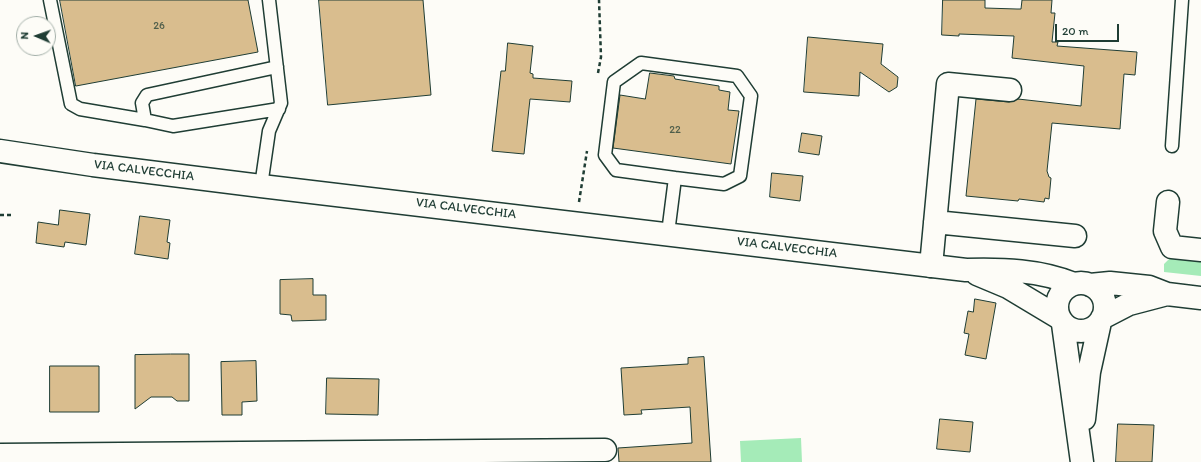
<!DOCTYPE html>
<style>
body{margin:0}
#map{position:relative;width:1201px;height:462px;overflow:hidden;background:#fdfcf7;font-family:Itim,sans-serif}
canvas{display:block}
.north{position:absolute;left:16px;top:16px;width:40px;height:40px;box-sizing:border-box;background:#fdfcf7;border:1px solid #a4b0a9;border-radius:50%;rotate:272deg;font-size:11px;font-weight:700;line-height:16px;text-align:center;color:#1f3d34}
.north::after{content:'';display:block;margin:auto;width:14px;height:18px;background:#1f3d34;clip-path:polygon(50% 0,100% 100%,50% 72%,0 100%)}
.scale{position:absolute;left:1055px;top:24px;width:64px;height:18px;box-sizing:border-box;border:2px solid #1f3d34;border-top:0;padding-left:5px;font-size:12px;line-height:14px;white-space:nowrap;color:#1f3d34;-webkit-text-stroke:3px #fdfcf7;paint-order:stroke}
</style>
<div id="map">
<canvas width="1201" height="462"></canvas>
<div class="north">N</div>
<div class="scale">20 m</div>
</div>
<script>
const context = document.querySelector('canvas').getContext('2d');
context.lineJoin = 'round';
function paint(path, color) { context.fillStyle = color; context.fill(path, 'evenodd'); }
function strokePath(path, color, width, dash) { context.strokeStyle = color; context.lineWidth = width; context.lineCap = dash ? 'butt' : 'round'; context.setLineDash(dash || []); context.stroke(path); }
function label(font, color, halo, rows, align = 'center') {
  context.font = font + ' Itim,sans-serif'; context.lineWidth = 4; context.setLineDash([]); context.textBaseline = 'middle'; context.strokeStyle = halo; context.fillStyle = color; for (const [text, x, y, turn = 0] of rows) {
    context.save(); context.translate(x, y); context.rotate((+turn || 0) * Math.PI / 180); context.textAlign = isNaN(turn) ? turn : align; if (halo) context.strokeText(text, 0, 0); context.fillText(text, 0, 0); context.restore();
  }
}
paint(new Path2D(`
 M1173,255L1201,258V276L1164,272V264Z
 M801,438L802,462H741L740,441Z`), '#a5ebb8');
const building = new Path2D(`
 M60,0H248L258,52L76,86Z
 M319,0H423L431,95L328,105Z
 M943,0H985V8L1017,9H1021L1022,0H1052L1051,13H1055L1052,42H1058L1057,46L1137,52L1135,75L1124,74L1120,129L1052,123L1047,171L1049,177L1051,178L1049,199L1045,198L1044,202L1019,199L1018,201L966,196L976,99L1009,102L1018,99L1081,106L1084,66L1012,58L1014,36L959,34V36L942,35Z
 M808,37L883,44L881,64L898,77L897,87L889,92L860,72L859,96L804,92Z
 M508,43L533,46L530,73L533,74V78L572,81L570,102L530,99L524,154L492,151L501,71H505Z
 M650,73L674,76L675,79L719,86V90L730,92L728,110L739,111L731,164L613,148L620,95L645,99Z
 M802,133L822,136L819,155L799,152Z
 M772,173L803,176L800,201L770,197Z
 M60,210L90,214L86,245L65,242L64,247L36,243L38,222L58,225Z
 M140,216L170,220L167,242L170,243L168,259L135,254Z
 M313,279V295H326V320L292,321L291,315L280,314V280Z
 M975,299L996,303L986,359L965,355L969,334L964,333L968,311L973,312Z
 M171,354H189V401H177L172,397H151L135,409V355Z
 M704,357L711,462H619L618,448L692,443L690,407L641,410L642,414L624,415L621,368L688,364V358Z
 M256,361L257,401L242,402V415H222L221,362Z
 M50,366H99V412H50Z
 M327,378L379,379L378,415L326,414Z
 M940,419L973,422L970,452L937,449Z
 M1118,424L1154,425L1152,462H1116Z`);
paint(building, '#d9bd8e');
strokePath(building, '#1f3d34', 1);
const lane = new Path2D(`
 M50,0L71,104L80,109L145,120
 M277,67L147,95L142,103L145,120L173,126L279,109
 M1172,146L1182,0
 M261,186L269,131L281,103L269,0
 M668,233L675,178L724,184L740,176L751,96L737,76L641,63L614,82L605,155L616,170L675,178`);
const street = new Path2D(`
 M1168,202L1165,231L1172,247L1201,250
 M935,222L1075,236
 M931,266L948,84L1010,90
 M0,455L605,450`);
const secondary = new Path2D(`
 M0,151L93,165L261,186L966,270C1003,269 1040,270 1074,284
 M977,274L1008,287L1058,317
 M1057 307a24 24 0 1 1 48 0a24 24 0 1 1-48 0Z
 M1090,285L1110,283L1149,287L1167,294L1201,298
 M1102,318L1129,304L1167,294
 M1063,324L1082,462
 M1084,419L1089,372L1100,322`);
strokePath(lane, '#1f3d34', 15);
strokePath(street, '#1f3d34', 25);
strokePath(secondary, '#1f3d34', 25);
strokePath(new Path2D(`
 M598,73L601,57L599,0
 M579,202L587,151
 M0,215H12`), '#1f3d34', 2.5, [4, 3]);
strokePath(lane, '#fdfcf7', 12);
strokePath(street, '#fdfcf7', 22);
strokePath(secondary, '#fdfcf7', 22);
label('11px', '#4e5d4a', null, [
 ["26",159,26],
 ["22",675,130]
]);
label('13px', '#1f3d34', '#fdfcf7', [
 ["VIA CALVECCHIA",144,171,7],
 ["VIA CALVECCHIA",466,209,7],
 ["VIA CALVECCHIA",787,248,7]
]);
</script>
